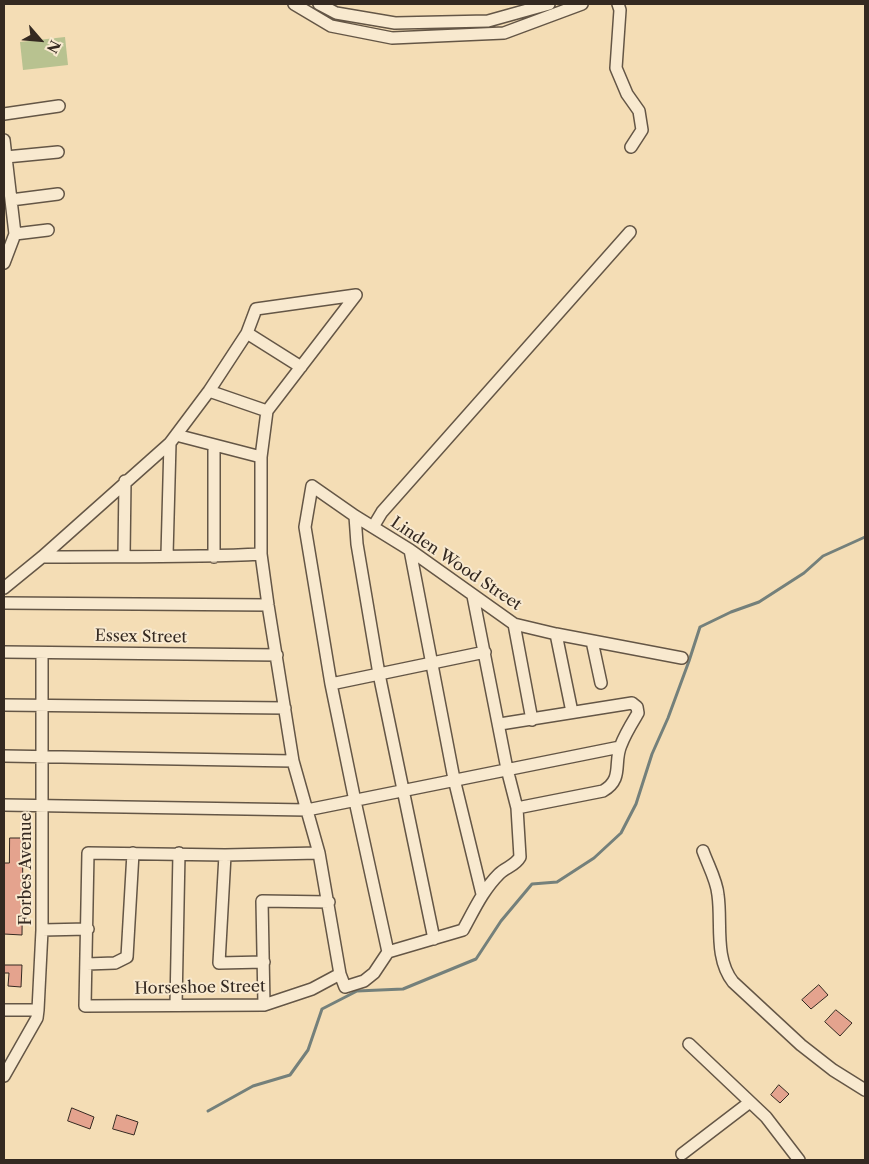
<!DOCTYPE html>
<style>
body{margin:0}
#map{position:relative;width:869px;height:1164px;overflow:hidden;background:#f4ddb5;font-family:"Libre Caslon Text",serif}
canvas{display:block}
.frame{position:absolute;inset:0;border:5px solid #342921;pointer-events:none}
.north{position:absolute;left:15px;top:15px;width:50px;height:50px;-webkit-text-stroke:4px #f8e9cf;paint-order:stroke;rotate:117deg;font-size:14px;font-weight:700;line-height:20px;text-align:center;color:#342921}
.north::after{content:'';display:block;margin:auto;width:18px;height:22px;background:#342921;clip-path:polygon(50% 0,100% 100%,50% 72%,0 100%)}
</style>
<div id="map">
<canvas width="869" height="1164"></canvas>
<div class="frame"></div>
<div class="north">N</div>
</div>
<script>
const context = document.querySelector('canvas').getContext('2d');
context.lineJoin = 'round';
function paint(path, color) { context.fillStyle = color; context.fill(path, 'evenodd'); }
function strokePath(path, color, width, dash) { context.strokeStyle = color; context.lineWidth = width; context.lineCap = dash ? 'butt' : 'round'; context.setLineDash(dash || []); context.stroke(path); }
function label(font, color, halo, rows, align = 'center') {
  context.font = font + ' "Libre Caslon Text",serif'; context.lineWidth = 4; context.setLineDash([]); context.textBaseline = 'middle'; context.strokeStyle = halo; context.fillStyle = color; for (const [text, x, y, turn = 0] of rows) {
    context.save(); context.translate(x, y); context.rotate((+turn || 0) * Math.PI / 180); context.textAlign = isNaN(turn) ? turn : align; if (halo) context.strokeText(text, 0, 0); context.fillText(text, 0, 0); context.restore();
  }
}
paint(new Path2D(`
 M65,37L68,65L23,70L20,42Z`), '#b8c290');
strokePath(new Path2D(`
 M208,1111L253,1086L290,1075L308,1050L322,1009L357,991L403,989L476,959L501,921L532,884L557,882L594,858L621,833L636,804L652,754L668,718L689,661L700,627L731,612L759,602L804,573L823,556L865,537`), '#74807b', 3);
const building = new Path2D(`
 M10,838H23L22,935L4,934V863H9Z
 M4,965H22L21,987L8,986L9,973H4Z
 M819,985L828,995L811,1009L802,1000Z
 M836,1010L852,1023L840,1036L825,1022Z
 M779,1085L789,1094L780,1103L771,1095Z
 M72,1108L94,1117L90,1129L68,1121Z
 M117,1115L138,1122L134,1135L113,1129Z`);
paint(building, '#e4a38e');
strokePath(building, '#342921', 1);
const minor = new Path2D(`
 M294,4L331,26L392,38L504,33L582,4
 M319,4L336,13L395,23L488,21L549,4
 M618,4L620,10L616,68L627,94L639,111L642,130L631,147
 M4,114L59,106
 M4,140L15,234L4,263
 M6,157L58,152
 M11,200L58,194
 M15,234L48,230
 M356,295L267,411L261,457V554L268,605L293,761L319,853L340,974L345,987L364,981L374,973L388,952L463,930C474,910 483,890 499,874C506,867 515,866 520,857L517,808L507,769L473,596
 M247,333L301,367
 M209,391L267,411
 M176,435L261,457
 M355,516L357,544L379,674L434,939
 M373,527L382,512L630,232
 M410,550L454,779L482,894
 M167,555L170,443
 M124,556L125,481
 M42,557C115,556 188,558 261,554
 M214,557V445
 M4,588L42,557L170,443L209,391L247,333L256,309L356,295
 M4,603L268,605
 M514,624L532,720
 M556,634L572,712
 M592,641L601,683
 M4,652L277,655
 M331,684L485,652
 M4,705L285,708
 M500,724L632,703L637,707L638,713C632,723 625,734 621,745C613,763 624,779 603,791L517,808
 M4,756L293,761
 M4,805L307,810L620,747
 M703,851C708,865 717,881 718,895C722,923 714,958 733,982L801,1045L833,1070L865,1090
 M319,853L225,855L88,853L85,1006L264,1005L312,989L340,974
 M225,855L219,963L264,962
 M42,930L88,929
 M388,952L355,801L331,684L305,527L312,486L355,516L410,550L514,624L556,634L682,658
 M87,964L115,963L127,957L133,853
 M176,1005L179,853
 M264,1005L262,901L329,902
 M4,1010H38
 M689,1044L766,1117L799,1160
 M4,1076L37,1018L38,1010L42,930V653
 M682,1154L750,1102`);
strokePath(minor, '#645646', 14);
strokePath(minor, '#f8e9cf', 11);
label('16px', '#342921', '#f8e9cf', [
 ["Linden Wood Street",456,564,34],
 ["Essex Street",141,637,1],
 ["Forbes Avenue",26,869,-90],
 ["Horseshoe Street",200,988,-1]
]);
</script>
